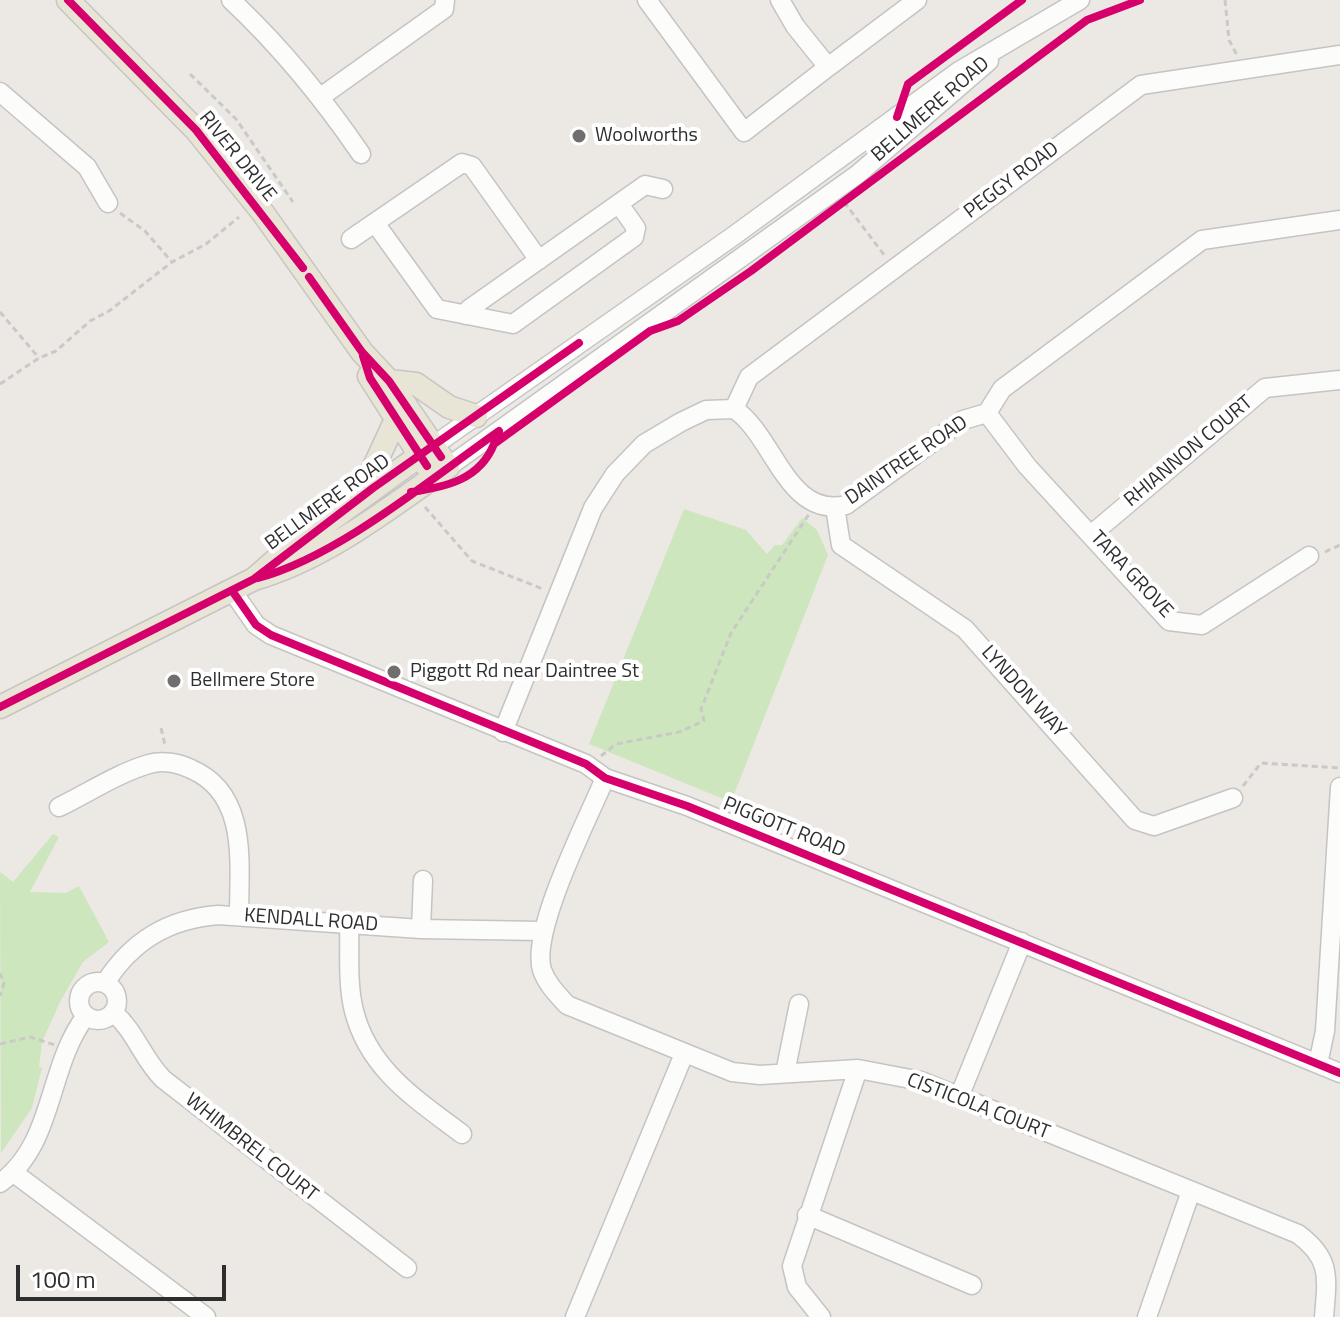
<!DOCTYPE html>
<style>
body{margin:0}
#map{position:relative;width:1340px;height:1317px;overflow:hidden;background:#ece8e4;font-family:"Titillium Web",sans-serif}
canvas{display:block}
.scale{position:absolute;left:16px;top:1265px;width:210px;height:36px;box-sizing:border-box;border:4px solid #2e2e2e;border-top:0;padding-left:10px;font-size:24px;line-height:28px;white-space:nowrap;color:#2e2e2e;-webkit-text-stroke:6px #fff;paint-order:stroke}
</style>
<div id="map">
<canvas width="1340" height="1317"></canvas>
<div class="scale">100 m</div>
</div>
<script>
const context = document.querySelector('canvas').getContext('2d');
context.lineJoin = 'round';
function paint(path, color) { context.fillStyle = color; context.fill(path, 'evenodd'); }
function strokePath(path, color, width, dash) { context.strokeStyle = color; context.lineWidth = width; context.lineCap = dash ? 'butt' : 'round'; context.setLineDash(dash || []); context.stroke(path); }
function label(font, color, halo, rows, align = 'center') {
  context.font = font + ' "Titillium Web",sans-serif'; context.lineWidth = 8; context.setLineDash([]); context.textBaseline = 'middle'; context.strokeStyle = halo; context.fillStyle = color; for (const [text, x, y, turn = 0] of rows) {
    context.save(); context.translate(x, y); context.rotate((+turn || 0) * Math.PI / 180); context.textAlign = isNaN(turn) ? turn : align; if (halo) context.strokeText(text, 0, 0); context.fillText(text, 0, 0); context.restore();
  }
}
paint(new Path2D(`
 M684,509L746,530L767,554L775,545H782L802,518L817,530L828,555L731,802L589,744Z
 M53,834L59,837L30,892L66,893L79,886L109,942L83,962L60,1002L42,1042L39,1067L42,1068L32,1108L1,1153L0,872L13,882Z`), '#cee6be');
const minor = new Path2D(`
 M231,0C281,47 322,97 361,154
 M647,0L744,132L828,67L795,26L780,0
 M828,67L917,0
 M0,92L87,167L108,203
 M322,96L444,9L445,0
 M375,223L437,309L513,324L634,237L636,228L619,204
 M351,239L462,163L472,166L539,260
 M466,315L469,309L645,185L663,189
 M734,409L749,377L1141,85L1340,55
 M987,413L1027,466L1169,621L1202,625L1309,556
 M433,446L732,237L959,71L1080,0
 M448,467L858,174L989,61
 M835,507L841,545L965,629L1135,820L1154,826L1233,798
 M1092,534L1265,388L1340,380
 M233,592L256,625L271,635L586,764L605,778L687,806L1340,1073
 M503,732L593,508L615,474L644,444L681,422L706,410L734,409C774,435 787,519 846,505L963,420L987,413L1002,389L1202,240L1340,220
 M605,778C588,819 530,931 542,970C547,984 557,994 567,1005L732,1072L760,1075L858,1069L921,1081L1298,1234C1332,1259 1327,1278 1324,1317
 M59,807C88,793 118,773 149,764C162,760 178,763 191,769C249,794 239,863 239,916
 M349,924C350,951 347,984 354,1011C369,1070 416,1099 462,1134
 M421,929L423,880
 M79 1001a19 19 0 1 1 38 0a19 19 0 1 1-38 0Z
 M105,983C132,941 168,919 218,915L421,929L541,931
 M113,1012C136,1032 142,1058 163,1079L407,1268
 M1318,1064L1325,1031L1340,787
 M785,1073L799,1004
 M959,1097L1022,942
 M14,1173L206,1317
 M0,1183C55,1144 47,1066 86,1016
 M807,1215L972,1285
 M575,1317L684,1054
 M821,1317L797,1287L792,1266L858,1069
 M1147,1317L1191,1191`);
const major = new Path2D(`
 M68,0L196,130L263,213L362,352L389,381L448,467C388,509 325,559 254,579
 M369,376L426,465
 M389,381L416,384L449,407L476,416
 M373,488V469L396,419
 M0,707L254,579L278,558L433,446`);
strokePath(minor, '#c5c4c5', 21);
strokePath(major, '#c6c5c4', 25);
strokePath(new Path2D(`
 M1225,0L1229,40L1238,57
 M190,74L236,119L293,202
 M844,202L885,256
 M120,213L145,231L172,262
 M0,312L39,358
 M0,384L39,358L56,351L90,321L109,311L172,262L206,244L239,217
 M425,507L472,561L543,589
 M1325,552L1340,545
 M161,728L165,745
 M601,756L616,744L679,732L704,721L701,709L731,633L809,514
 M1243,786L1261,763L1340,768
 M0,973L4,983L0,996
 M0,1044L30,1037L55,1045`), '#c9c9c8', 3, [6, 4]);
strokePath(minor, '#fcfcfb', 18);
strokePath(major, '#e8e4d6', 22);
strokePath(new Path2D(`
 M68,0L196,130L303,268
 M897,117L908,84L1022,0
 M309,277L362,352L389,381L441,457
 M363,356L370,378L427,466
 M411,492C447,487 480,479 494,444L650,331L678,321L751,271L1087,20L1140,0
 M258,578C339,556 429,480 499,431
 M233,592L256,625L271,635L586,764L605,778L687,806L1340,1073
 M0,707L254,579L373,488L579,343`), '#d6006c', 8);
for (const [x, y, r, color] of [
 [579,136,8,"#706f6e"],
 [394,672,8,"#706f6e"],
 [174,681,8,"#706f6e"]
]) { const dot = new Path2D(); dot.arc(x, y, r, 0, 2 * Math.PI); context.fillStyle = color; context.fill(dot); strokePath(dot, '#fff', 3); }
label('20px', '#2e2e2e', '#fff', [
 ["BELLMERE ROAD",931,110,-41],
 ["RIVER DRIVE",237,157,51],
 ["PEGGY ROAD",1012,181,-37],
 ["RHIANNON COURT",1189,452,-40],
 ["DAINTREE ROAD",907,461,-34],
 ["BELLMERE ROAD",328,503,-36],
 ["TARA GROVE",1131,575,47],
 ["LYNDON WAY",1023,692,48],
 ["PIGGOTT ROAD",784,828,22],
 ["KENDALL ROAD",311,921,4],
 ["CISTICOLA COURT",978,1107,21],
 ["WHIMBREL COURT",251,1148,38]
]);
label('20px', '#2e2e2e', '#fff', [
 ["Woolworths",595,136],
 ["Piggott Rd near Daintree St",410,672],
 ["Bellmere Store",190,681]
], 'left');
</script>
